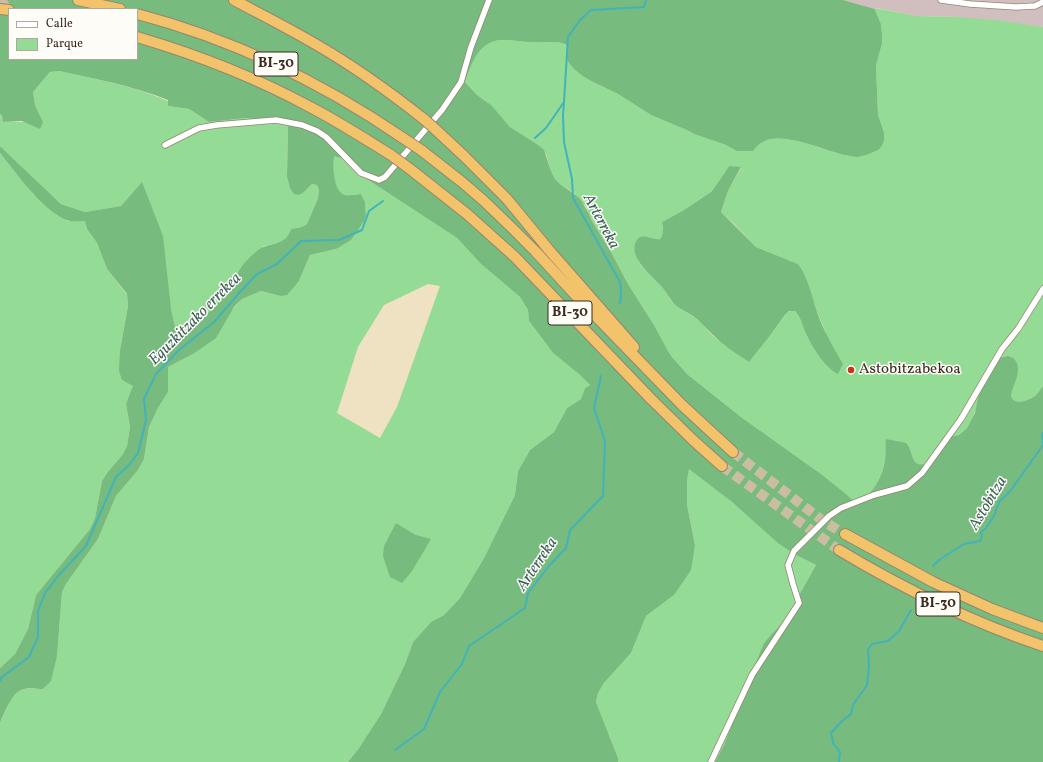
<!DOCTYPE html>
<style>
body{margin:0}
#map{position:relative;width:1043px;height:762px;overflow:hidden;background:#eee2c3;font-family:Vollkorn,serif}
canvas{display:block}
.legend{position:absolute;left:8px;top:8px;width:130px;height:52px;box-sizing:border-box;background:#fdfcf7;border:1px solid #afa8a0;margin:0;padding:5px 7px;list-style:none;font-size:12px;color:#3b2a1e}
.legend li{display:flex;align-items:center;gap:8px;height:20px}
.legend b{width:20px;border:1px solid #afa8a0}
</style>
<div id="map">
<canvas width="1043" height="762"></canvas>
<ul class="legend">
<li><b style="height:5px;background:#fff"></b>Calle</li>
<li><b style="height:11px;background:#94db95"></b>Parque</li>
</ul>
</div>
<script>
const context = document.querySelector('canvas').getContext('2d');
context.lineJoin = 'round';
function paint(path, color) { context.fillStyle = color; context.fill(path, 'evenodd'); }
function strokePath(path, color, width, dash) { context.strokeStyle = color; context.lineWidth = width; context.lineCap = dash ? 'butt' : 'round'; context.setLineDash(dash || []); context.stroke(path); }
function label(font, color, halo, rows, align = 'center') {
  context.font = font + ' Vollkorn,serif'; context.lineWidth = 3; context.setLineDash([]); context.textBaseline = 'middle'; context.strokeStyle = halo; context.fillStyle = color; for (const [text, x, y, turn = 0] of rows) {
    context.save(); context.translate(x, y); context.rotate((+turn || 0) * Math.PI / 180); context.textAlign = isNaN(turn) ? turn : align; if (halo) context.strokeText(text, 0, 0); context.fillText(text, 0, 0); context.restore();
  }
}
paint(new Path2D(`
 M843,0H1043V27L956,17L917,16L876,8L875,9Z`), '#d1bfbf');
paint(new Path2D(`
 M875,8L917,16L956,17L996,20L1043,27V386C1041,389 1038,393 1035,396C1030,400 1011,406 1011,396C1010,384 1024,372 1014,359C1011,354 1005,356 1000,358L977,407L971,421L967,428L963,433L959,435L953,436L946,435L925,464C920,465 916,465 913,460L889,440L886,439C886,469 881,485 858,505L845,493L821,474L741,417L687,374L672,357L668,351L654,325L628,284L611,252L592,221L586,207L574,193L560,184L555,179L551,171L546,154L510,127L486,101L476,94L465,82C472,63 479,40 503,40C513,40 522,42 531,42C541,43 552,41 562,43C569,46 567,53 567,59L593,82L618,94L651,115L689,131L694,134L726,145L738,151H753C756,147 760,143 765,141C784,132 824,150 844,155L851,156H862L884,141V137L878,115L876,65L882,44V34L881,24ZM729,166L741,168L728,191L721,212L734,224L756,247L798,264L820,319L826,333L805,330L797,312L792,310L787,313L769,337L749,362C736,354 724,345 712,335C707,330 703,324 697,319C690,314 681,310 674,304C669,299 667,292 662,287C651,274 633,264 635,245L648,237L657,240L661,238L663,232L662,222L684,210L711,192L719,181Z
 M59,71C96,79 133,86 168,101V106L189,109L209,122L246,118L288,124L287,176L303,193L312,184L317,185L319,190L318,198L307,224L302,227L291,229L289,235L282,242L264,246L241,268L226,293L204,319L188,329L177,335L142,183L121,206L85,212L61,204L0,146V114L2,116L3,122H43L35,105L33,92L50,72Z
 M0,153L33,194L67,221L85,220L87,229L97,243L107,269L127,295L128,306L120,350L122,380L134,386L126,404L130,427L127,446L123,454L107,473L102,481L95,518L90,529L36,595L28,629L15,654L0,668Z
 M333,155C345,159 349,162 356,172L457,238L481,264L520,297L528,310L529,321L553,353L580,375L590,385L585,388L581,399L567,408L554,432L530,450L518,471L515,495L484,558L460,598L444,615L431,622L413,642L405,664L381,714L359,748L348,762H0V723L10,701L19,691L24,689H43L57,656L62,592L66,584L98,539L116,496L138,470L144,459L149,427L158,408L168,392V367L193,354L242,299L261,291L280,296L299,281L310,255L336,249L366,216L365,202L361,194C356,194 348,197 343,194C332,189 334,166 333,155ZM428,284L440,286L397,407L380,438L337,413L358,347L384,305ZM396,523L416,535L383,556Z
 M689,468L732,502L796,555L816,565L785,620L768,638L724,745L715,762H618V758L596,702L598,693L604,683L631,653L646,616L674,595L695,545L687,505V481Z`), '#94db95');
paint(new Path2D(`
 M0,0H843L875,9L881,24L882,34V44L876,65L878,115L884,133V141L881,147L878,150L866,155L857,157L844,155C824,150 784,132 765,141C760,143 756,147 753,151H737L726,145L694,134L689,131L651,115L618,94L593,82L583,76L574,69L569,63L567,59V48L566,45L562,43C552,41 541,43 531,42C522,42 513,40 503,40C479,40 472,63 465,82L476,94L491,105L510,127L538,145L544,150L551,171L555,179L560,184L577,196L581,200L589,214L592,221L611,252L628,284L654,325L668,351L672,357L687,374L741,417L821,474L845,493L858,505C872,493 883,478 885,459C886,452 885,446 886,439L906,443C915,453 909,469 928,463L942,440L946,435L953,436L959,435L963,432L967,428L975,413L980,389L1000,358C1005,356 1011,354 1015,360C1023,370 1013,384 1011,395C1012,406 1028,401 1035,396C1038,393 1041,389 1043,386V762H715L724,745L763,645L768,638L785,620L816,565L796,555L778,543L732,502L689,469L687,481V505L695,545L691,570L674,595L646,616L631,653L604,683L598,693L596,702L618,758V762H348L359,748L381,714L405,664L413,642L431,622L444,615L460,598L484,558L515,495L518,471L530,450L554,432L567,408L581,399L585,388L590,385L580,375L553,353L529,321L528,310L520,297L481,264L457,238L356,172C350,162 346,159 334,156C333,165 333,189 343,194C348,197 356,194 361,194L365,202L366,216L364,221L351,240L336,249L310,255L299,281L287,295L280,296L261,291L242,299L234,307L216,338L193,354L168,367V392L158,408L149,427L144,459L138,470L116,496L98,539L66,584L62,592L57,656L51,681L43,689C37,689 30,688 24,689C12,692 5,712 0,723V668L15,654L28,629L36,595L90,529L95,518L102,481L107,473L123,454L127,446L130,427L126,404L133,386L122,380L119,371L120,350L128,306L127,294L107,269L97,243L87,229L85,221C79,221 71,222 66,220C40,208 18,175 0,153V146L61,204L85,212L121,206L142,182L163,236L171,309L177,335C198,325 212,311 226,293C231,286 235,277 240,269C244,263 251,256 257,251C268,241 285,248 291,229L302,227L307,224L318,198L319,190L317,185L312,184L303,193L298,195L294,194L290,188L287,176L288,124L246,118L209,122L189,109L168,106V100C133,86 96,79 59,71L50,72L33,92L35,105L43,122L40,129L22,121L3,122L2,116L0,114ZM9,9H137V59H9Z
 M729,166L741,167L728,191L721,212L756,247L798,264C810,280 812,301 820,320C826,335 835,350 843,364L838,374C824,367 811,345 805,331C802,324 800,316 795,311H789L785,315L769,337L749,362C736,354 723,345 712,334C707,329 702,324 697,319C690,313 680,310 674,304C669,298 666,291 661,286C652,276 626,256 637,240C643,232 653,241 660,239C664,234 663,228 662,222L684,210L711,192L719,181Z
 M396,523L416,535L431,539L412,571L402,583L390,577L383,556L384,546Z`), '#77bb7e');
strokePath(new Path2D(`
 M564,102L563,116L564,142L572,179L573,198L620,282C622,290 621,296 620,303
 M535,138L546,128L564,102L568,37L580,20L591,10L644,7L646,0
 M933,566L939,560L964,544L980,541L982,537L981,532L986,528L994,516L999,502L1011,490L1043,445L1042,434L1043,433
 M0,681L2,677L29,657L38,637V611L45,593L59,575L86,546L116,477L129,465L138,453L146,420L144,399L156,374L179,350L214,322L240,292L257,274L277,264L301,241L339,240L362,230L369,211L383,201
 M395,750L424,729L440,692L462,664L469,646L525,608L528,593L548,567L566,548L570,530L603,496L605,441L594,408L601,376
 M839,762L840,752L833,743L831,733L841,722L851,714L853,705L867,685L869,665L868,650L872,644L888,641L899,631L911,610`), '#42b3b9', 2);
strokePath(new Path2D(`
 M0,5L7,0
 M733,452L823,521L845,534
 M722,466L839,550`), '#cabda2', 10, [10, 5]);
const street = new Path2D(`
 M941,0L970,4L1016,7L1035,6L1043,2
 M165,145L199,128L217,125L276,120L302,125L317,131L326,137L361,173L379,180L385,177L442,110L461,82L471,47L489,0
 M711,762L752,675L799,603L793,584L788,565L794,551L829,516L841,508L874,495L907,486L922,473L961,419L1002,349L1018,329L1043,289`);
const highway = new Path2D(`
 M78,0L120,9
 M234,0C262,15 290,29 317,45C355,67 391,93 425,120
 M0,9L9,10
 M137,14C233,39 321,82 403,138
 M137,37C198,55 257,78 312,108C339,122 365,139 391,155
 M435,129L464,156L507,199L549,250L634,347
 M421,150L462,182L484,201L512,228L536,252L581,301L682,405L733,452
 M410,169L467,214L515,257L651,399L694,441L722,466
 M845,534L933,582L992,609L1043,628
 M839,550C904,589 971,622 1043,646`);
strokePath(street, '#948670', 7);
strokePath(highway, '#948670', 12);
strokePath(street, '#fff', 5.5);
strokePath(highway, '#f2c36a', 10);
const highwayBridge = new Path2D(`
 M425,120L435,129
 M403,138L421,150
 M391,155L410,169`);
strokePath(highwayBridge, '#948670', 12, []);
strokePath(highwayBridge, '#f2c36a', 10);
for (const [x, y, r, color] of [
 [851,370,4,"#c8321e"]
]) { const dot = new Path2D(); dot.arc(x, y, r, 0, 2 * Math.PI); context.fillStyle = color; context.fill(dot); strokePath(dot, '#fdfcf7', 1.5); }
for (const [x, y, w] of [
 [276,64,44],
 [570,313,44],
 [938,604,44]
]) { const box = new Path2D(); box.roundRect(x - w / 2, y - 12, w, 24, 3); context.fillStyle = '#fdfcf7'; context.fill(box); strokePath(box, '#3b2a1e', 1); }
label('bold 14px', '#3b2a1e', null, [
 ["BI-30",276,64],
 ["BI-30",570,313],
 ["BI-30",938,604]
]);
label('15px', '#3b2a1e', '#fdfcf7', [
 ["Astobitzabekoa",859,370]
], 'left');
label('italic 16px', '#3e615c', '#fdfcf7', [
 ["Arterreka",600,222,62],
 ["Eguzkitzako errekea",196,320,-45],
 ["Astobitza",989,504,-59],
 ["Arterreka",538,565,-56]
]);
</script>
